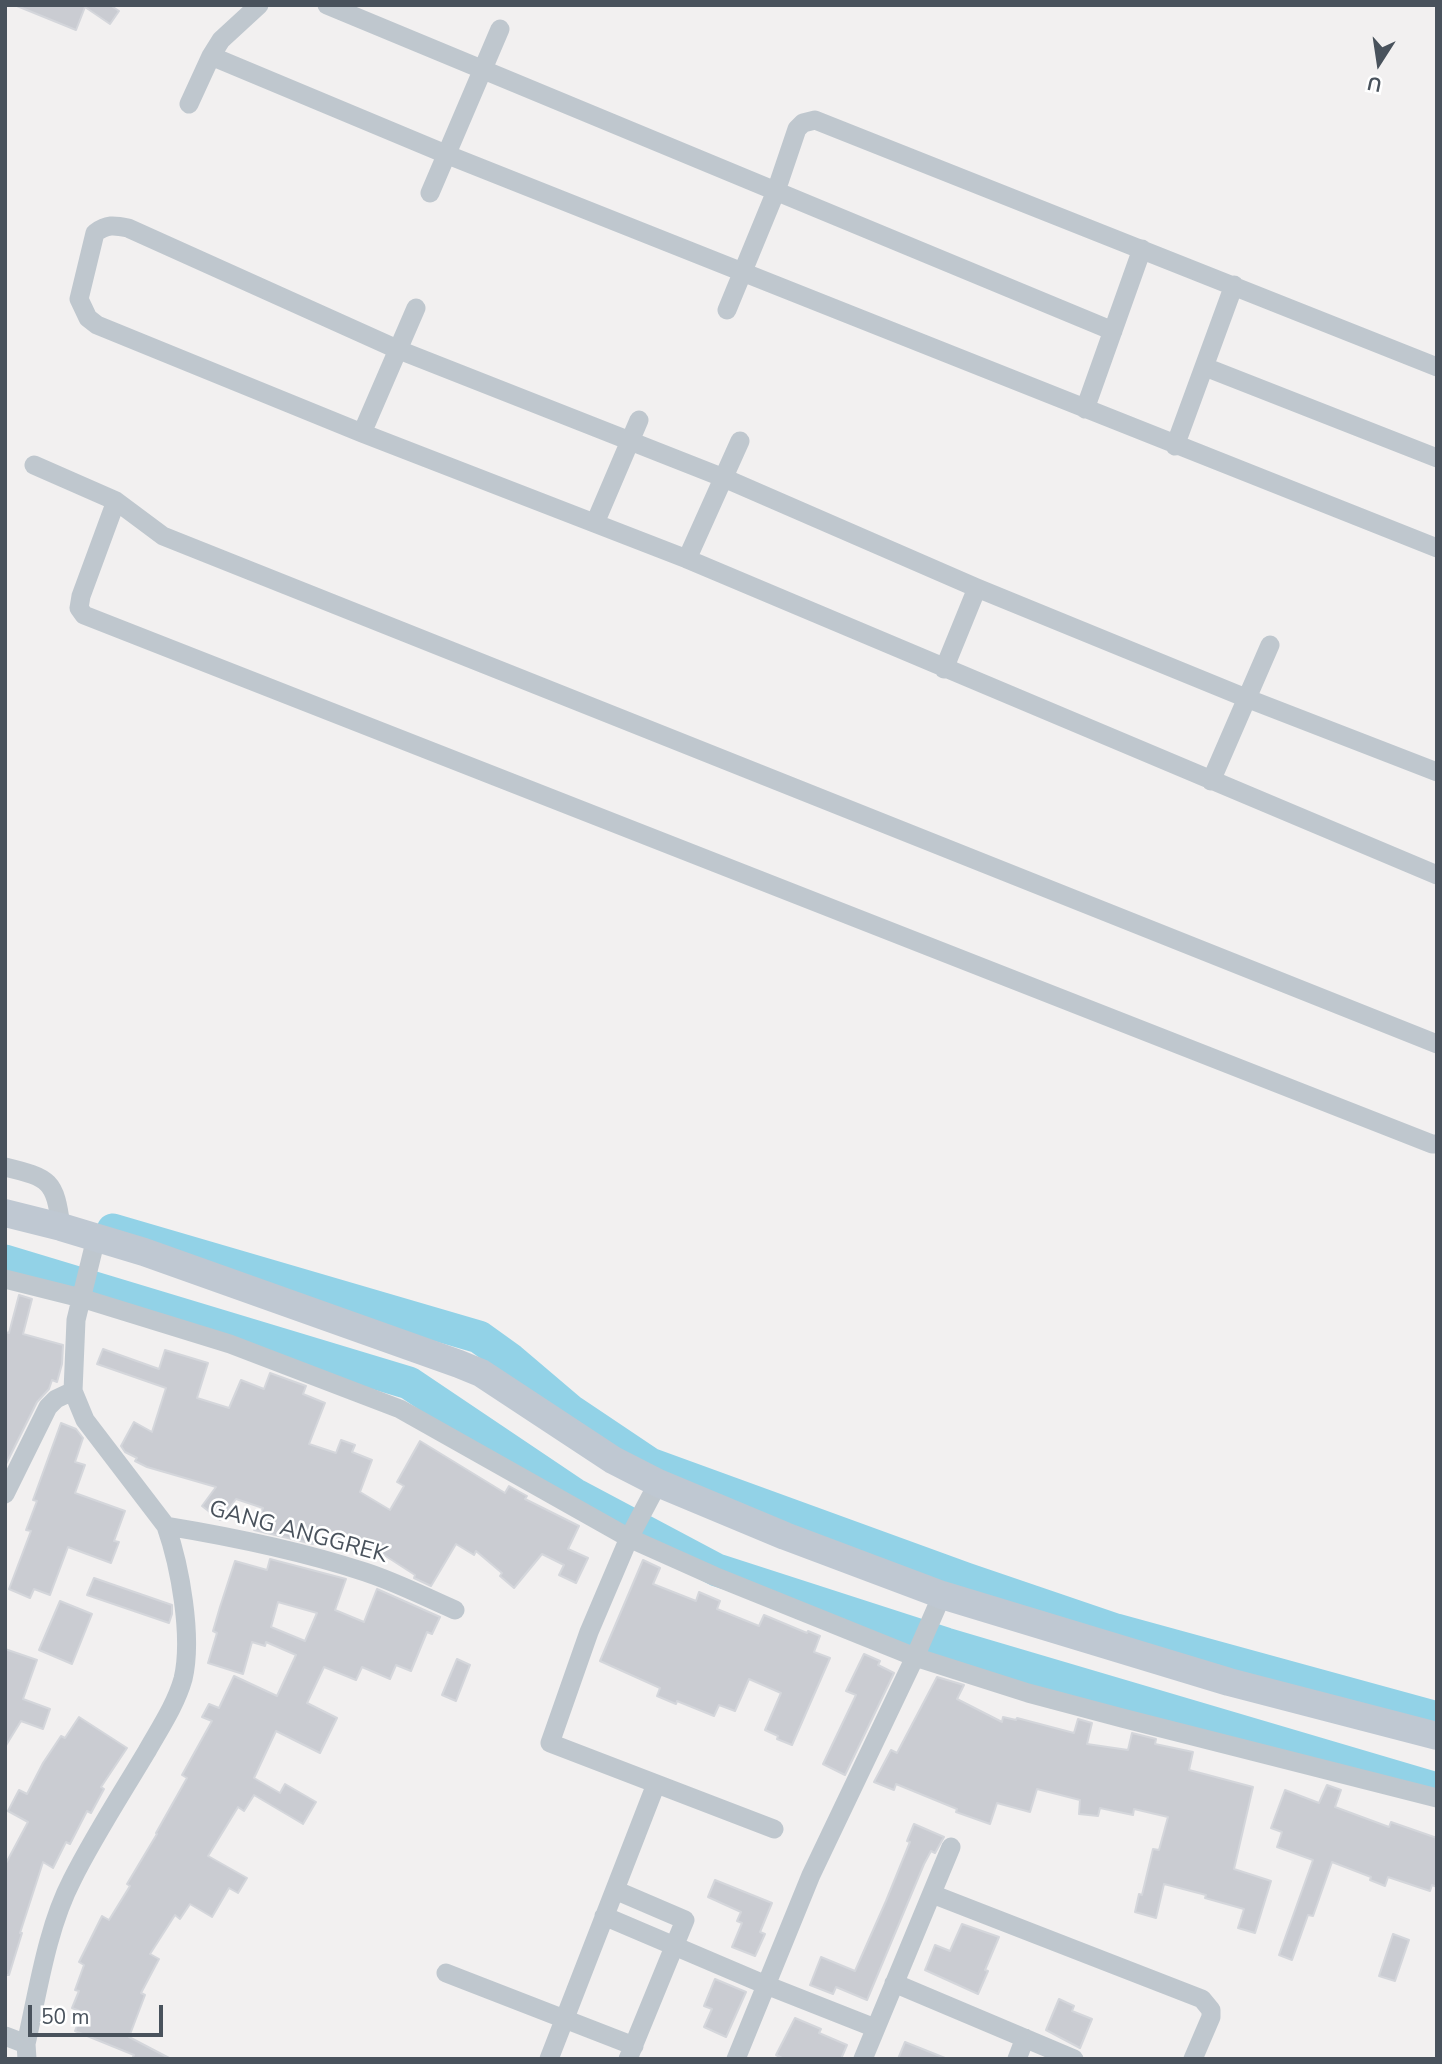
<!DOCTYPE html>
<style>
body{margin:0}
#map{position:relative;width:1442px;height:2064px;overflow:hidden;background:#f2f0f0;font-family:"Nunito Sans",sans-serif}
canvas{display:block}
.frame{position:absolute;inset:0;border:7px solid #49525c;pointer-events:none}
.north{position:absolute;left:1344px;top:28px;width:70px;height:70px;-webkit-text-stroke:5px #fff;paint-order:stroke;rotate:192deg;font-size:19px;font-weight:700;line-height:28px;text-align:center;color:#49525c}
.north::after{content:'';display:block;margin:auto;width:24px;height:32px;background:#49525c;clip-path:polygon(50% 0,100% 100%,50% 72%,0 100%)}
.scale{position:absolute;left:28px;top:2005px;width:135px;height:32px;box-sizing:border-box;border:4px solid #49525c;border-top:0;padding-left:9px;font-size:21px;line-height:24px;white-space:nowrap;color:#49525c;-webkit-text-stroke:5px #fff;paint-order:stroke}
</style>
<div id="map">
<canvas width="1442" height="2064"></canvas>
<div class="frame"></div>
<div class="north">U</div>
<div class="scale">50 m</div>
</div>
<script>
const context = document.querySelector('canvas').getContext('2d');
context.lineJoin = 'round';
function strokePath(path, color, width, dash) { context.strokeStyle = color; context.lineWidth = width; context.lineCap = dash ? 'butt' : 'round'; context.setLineDash(dash || []); context.stroke(path); }
function paint(path, color) { context.fillStyle = color; context.fill(path, 'evenodd'); }
function label(font, color, halo, rows, align = 'center') {
  context.font = font + ' "Nunito Sans",sans-serif'; context.lineWidth = 5; context.setLineDash([]); context.textBaseline = 'middle'; context.strokeStyle = halo; context.fillStyle = color; for (const [text, x, y, turn = 0] of rows) {
    context.save(); context.translate(x, y); context.rotate((+turn || 0) * Math.PI / 180); context.textAlign = isNaN(turn) ? turn : align; if (halo) context.strokeText(text, 0, 0); context.fillText(text, 0, 0); context.restore();
  }
}
strokePath(new Path2D(`
 M113,1230L479,1337L511,1360L571,1411L650,1464L966,1579L1116,1630L1437,1718
 M5,1261L409,1383L574,1494L717,1570L946,1644L1437,1789`), '#92d2e7', 33);
const building = new Path2D(`
 M110,5L119,11L110,24L85,7L76,30L17,6Z
 M19,1295L32,1299L23,1334L63,1345L62,1364L57,1382L52,1380L49,1389L37,1402L5,1466V1332L9,1333Z
 M103,1349L159,1369L165,1350L208,1363L197,1398L229,1408L241,1380L264,1389L270,1373L306,1386L303,1394L325,1403L309,1444L336,1453L341,1440L355,1445L352,1452L372,1460L360,1492L390,1510L404,1486L397,1482L420,1441L505,1493L509,1486L527,1496L525,1499L579,1526L568,1549L588,1558L576,1583L559,1575L564,1565L542,1554L514,1588L500,1576L502,1573L476,1551L474,1555L456,1544L431,1586L414,1578L415,1575L364,1542L359,1549L319,1529L313,1544L254,1530L263,1508L236,1499L220,1520L202,1506L216,1487L147,1467L135,1461L137,1458L125,1452L121,1446L134,1422L152,1432L166,1388L97,1364Z
 M61,1423L76,1429L83,1438L75,1462L85,1465L75,1493L125,1511L114,1541L119,1542L111,1563L68,1547L50,1595L34,1589L30,1598L9,1589L31,1531L26,1530L37,1501L33,1500Z
 M270,1559L346,1579L335,1610L364,1622L377,1589L440,1617L432,1634L427,1632L411,1671L396,1665L390,1679L362,1667L356,1680L324,1667L307,1703L337,1718L320,1753L276,1731L254,1778L280,1793L285,1784L316,1802L303,1824L254,1795L244,1811L238,1807L208,1856L247,1878L238,1893L229,1888L212,1917L190,1904L180,1919L175,1915L150,1954L159,1959L141,1993L145,1995L129,2037L171,2059H132L134,2055L75,2031L82,2012L72,2008L79,1991L75,1990L84,1965L79,1962L102,1916L109,1920L130,1886L127,1884L157,1834L156,1833L187,1778L182,1775L212,1721L202,1717L209,1704L219,1708L234,1676L277,1696L296,1655L266,1642L265,1646L252,1642L243,1674L208,1663L217,1633L213,1631L220,1607L235,1561L267,1570ZM278,1602L317,1613L305,1641L271,1627Z
 M643,1560L660,1568L653,1584L696,1601L699,1592L720,1601L717,1609L759,1626L764,1615L807,1633L808,1631L820,1636L814,1652L830,1658L792,1745L777,1739L778,1736L765,1730L781,1693L749,1679L735,1711L719,1705L714,1716L677,1701L676,1704L657,1696L660,1688L600,1661Z
 M94,1578L172,1605V1614L169,1623L87,1595Z
 M60,1601L92,1614L72,1664L39,1650Z
 M5,1649L37,1660L23,1699L50,1709L43,1729L21,1721L5,1747Z
 M864,1654L880,1661L878,1665L894,1673L845,1775L823,1764L856,1695L846,1691Z
 M457,1659L470,1665L456,1701L442,1695Z
 M937,1677L964,1685L957,1699L1002,1722L1003,1717L1016,1720L1017,1718L1074,1733L1078,1719L1092,1723L1087,1744L1128,1750L1132,1733L1156,1739L1155,1744L1193,1752L1189,1770L1253,1787L1234,1869L1271,1881L1255,1933L1238,1928L1244,1909L1205,1898L1206,1895L1164,1884L1156,1918L1135,1912L1139,1894L1142,1895L1153,1849L1159,1850L1168,1817L1134,1809L1133,1815L1100,1808L1098,1816L1079,1814L1080,1800L1037,1789L1030,1812L997,1803L990,1824L956,1812L957,1809L896,1784L894,1790L874,1782L891,1750L897,1753Z
 M79,1717L127,1748L101,1787L104,1789L91,1813L87,1811L70,1844L66,1842L53,1868L43,1862L20,1933H22L9,1975H5V1865L28,1822L8,1811L19,1790L27,1794L43,1763L61,1736L65,1738Z
 M1327,1785L1341,1790L1335,1807L1389,1827L1391,1822L1437,1838V1887L1432,1885L1430,1891L1388,1877L1385,1886L1370,1880L1371,1877L1332,1862L1313,1916L1308,1915L1292,1960L1279,1955L1313,1860L1277,1847L1282,1832L1271,1828L1285,1790L1319,1803Z
 M914,1824L944,1837L935,1853L931,1851L924,1864L867,2000L836,1987L833,1994L810,1985L821,1957L855,1971L886,1901L910,1842L907,1841Z
 M715,1880L772,1903L760,1932L765,1934L755,1956L732,1947L742,1923L737,1921L741,1912L708,1897Z
 M962,1924L999,1937L985,1970L988,1971L978,1994L925,1970L935,1945L950,1951Z
 M1393,1934L1409,1940L1395,1981L1379,1976Z
 M715,1979L746,1992L726,2037L704,2027L712,2009L704,2006Z
 M1059,1999L1074,2006L1072,2011L1092,2019L1080,2048L1046,2030Z
 M795,2018L821,2029L819,2033L847,2045L841,2059H784L776,2055Z
 M905,2042L945,2058V2059H898Z`);
paint(building, '#caccd2');
strokePath(building, '#d4d6db', 2);
strokePath(new Path2D(`
 M327,5L1113,331
 M211,56L448,155L1437,548
 M189,104L211,56L221,40L259,5
 M430,193L500,29
 M727,310L776,191L797,129L803,123L815,120L1437,367
 M1205,367L1437,458
 M1085,409L1142,249
 M362,433L416,308
 M1175,446L1234,285
 M34,465L116,501L163,536L1437,1044
 M116,501L81,596L79,608L84,615L1432,1144H1437
 M595,523L639,420
 M687,559L740,441
 M944,669L977,588
 M1437,772L1246,698L977,588L724,478L399,350L128,228C114,225 107,224 95,233L79,299L88,318L97,325L362,433L687,559L1437,875
 M1211,781L1270,645
 M5,1167C50,1178 55,1180 61,1227
 M5,1279L81,1298L230,1344L400,1409L629,1538L714,1576L915,1657L1028,1693L1122,1718L1437,1798
 M658,1483L629,1538L589,1632L550,1743L774,1829
 M5,1494L48,1407L56,1399L73,1391
 M166,1526C233,1537 301,1551 365,1572C396,1582 425,1597 455,1610
 M615,1890L685,1920L628,2059
 M932,1894L1202,1999L1211,2010V2017L1193,2059
 M604,1916L766,1985L875,2028
 M446,1973L634,2046
 M894,1983L1074,2059
 M5,2036L26,2044
 M27,2059L26,2044C38,1991 47,1928 72,1880C94,1836 122,1793 147,1751C160,1728 176,1704 183,1679C193,1637 180,1566 166,1526L85,1420L73,1391L76,1320L96,1238
 M549,2059L656,1784
 M736,2059L811,1875L915,1657L942,1595
 M863,2059L951,1847
 M1017,2059L1025,2038`), '#bfc7ce', 19);
strokePath(new Path2D(`
 M5,1213L61,1227L144,1252L459,1364L481,1373L613,1460L658,1483L785,1536L942,1595L1229,1682L1437,1736`), '#bfc8d2', 28);
label('23px', '#49525c', '#fff', [
 ["GANG ANGGREK",298,1533,15]
]);
</script>
